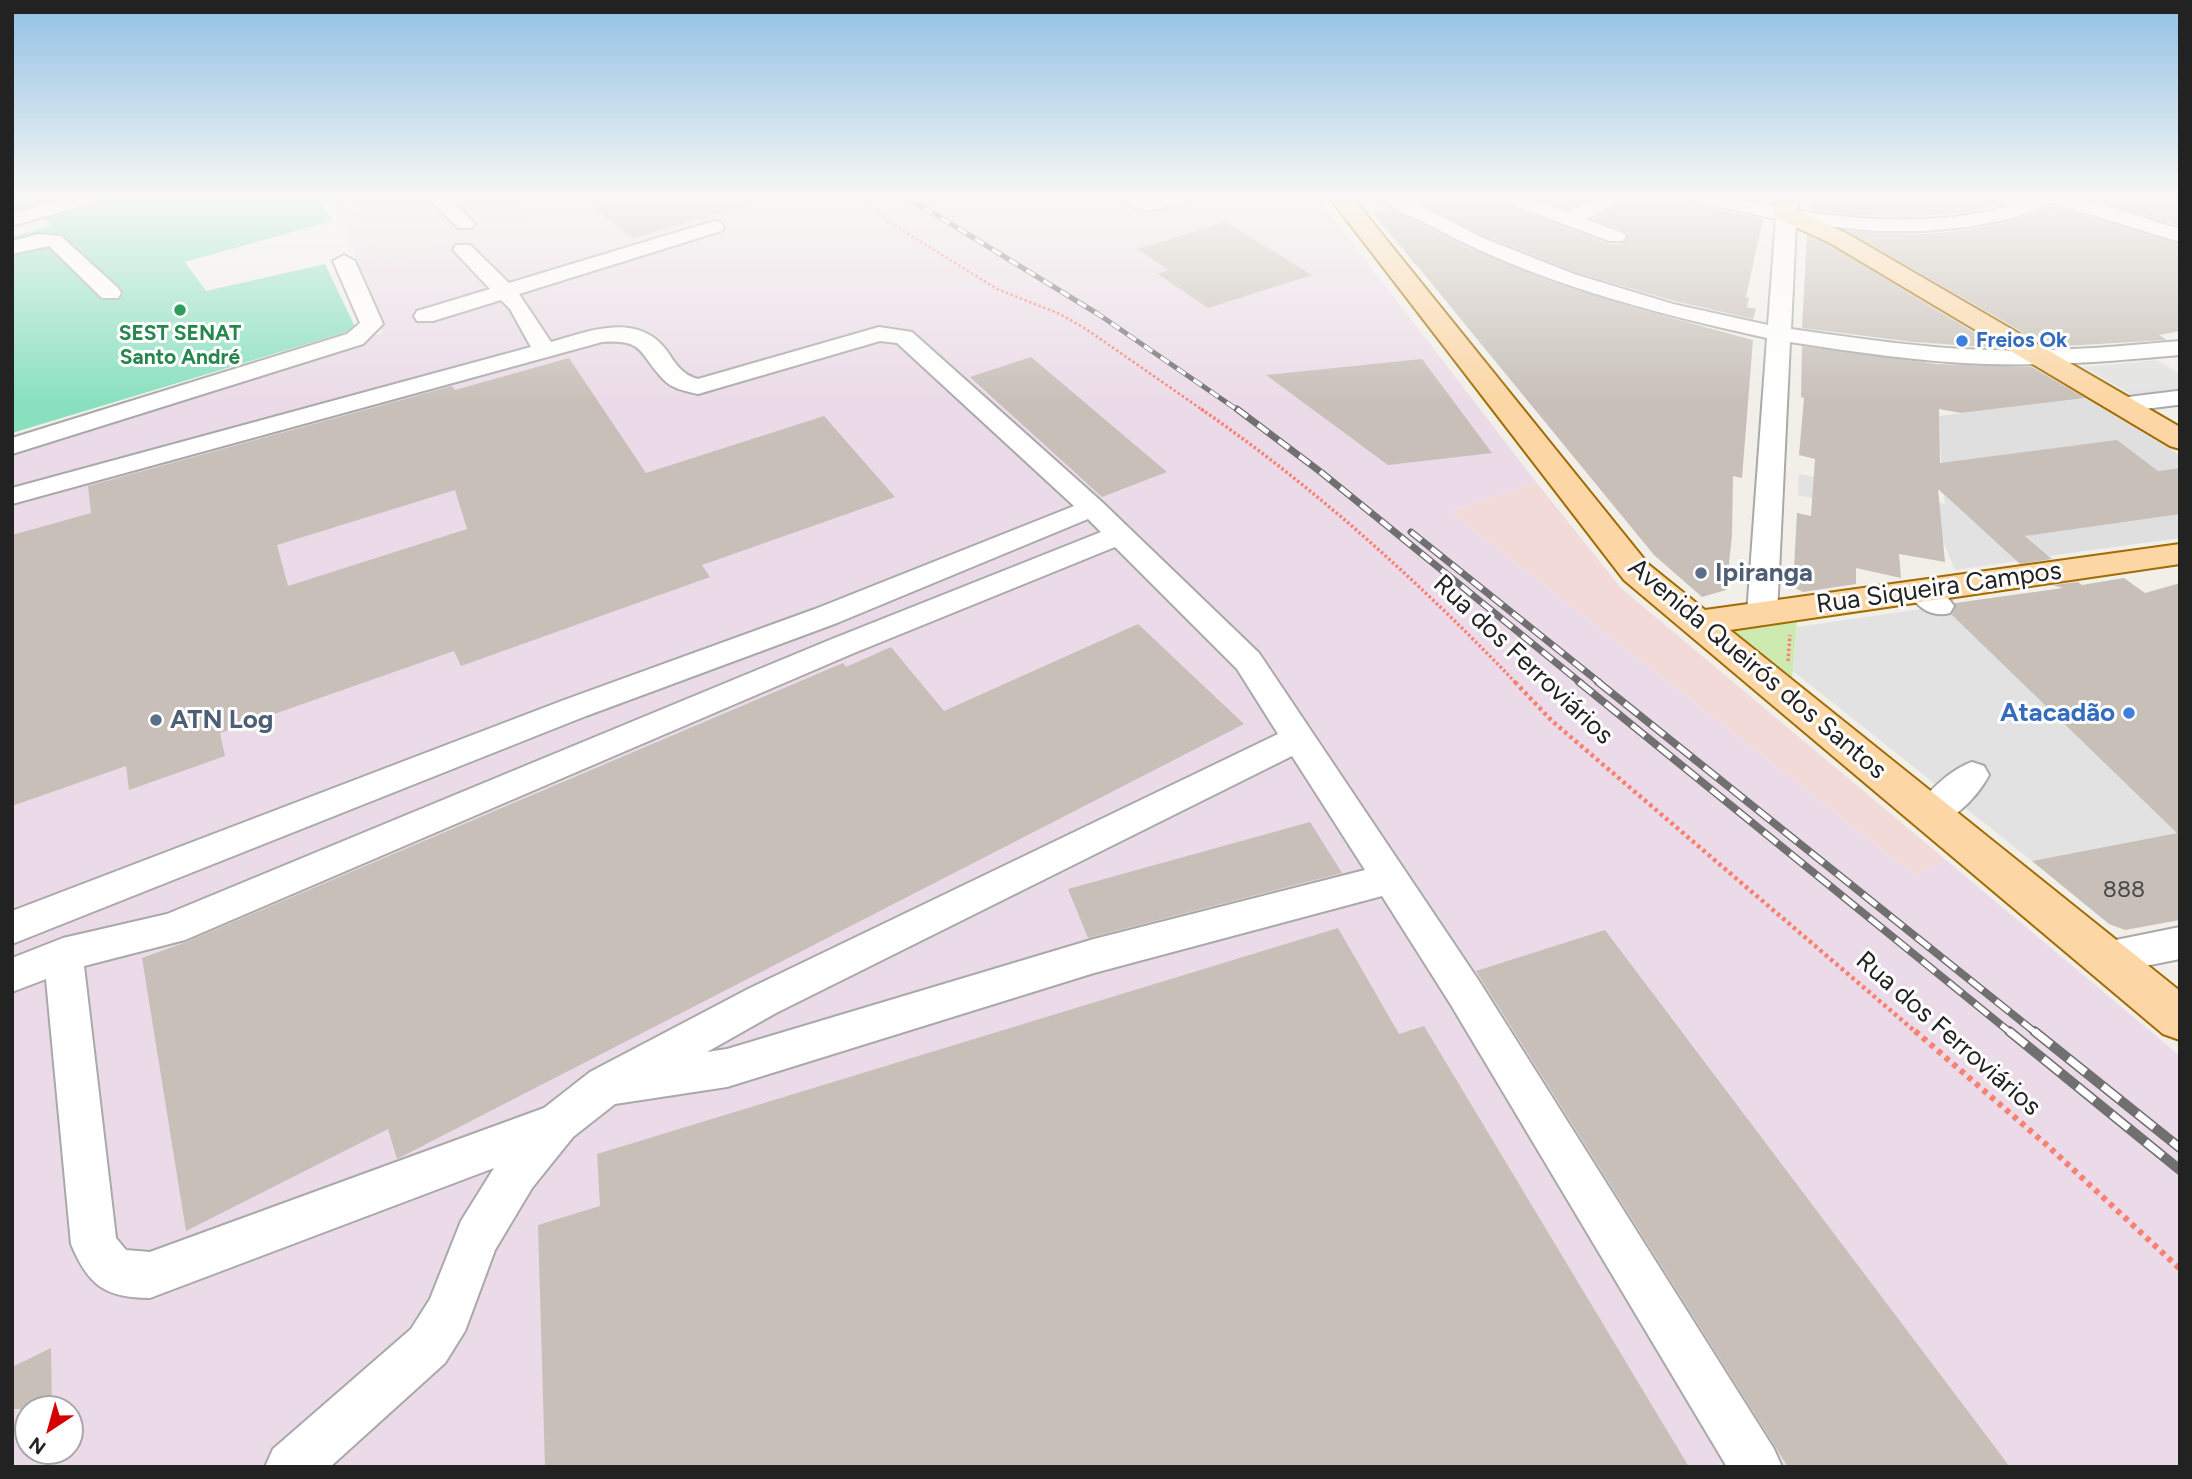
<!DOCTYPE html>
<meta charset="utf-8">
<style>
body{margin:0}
#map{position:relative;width:2192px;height:1479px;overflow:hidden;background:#f2efe9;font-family:Figtree,sans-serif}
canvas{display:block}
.frame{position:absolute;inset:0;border:14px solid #222;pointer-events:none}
.north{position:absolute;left:14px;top:1395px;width:70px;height:70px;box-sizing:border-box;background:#fff;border:2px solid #a7a7a7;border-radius:50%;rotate:216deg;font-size:19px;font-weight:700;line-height:28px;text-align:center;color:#222}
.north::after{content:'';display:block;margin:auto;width:24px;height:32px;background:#d40000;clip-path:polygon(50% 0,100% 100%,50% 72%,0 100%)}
</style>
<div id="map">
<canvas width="2192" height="1479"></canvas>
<div class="frame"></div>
<div class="north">N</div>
</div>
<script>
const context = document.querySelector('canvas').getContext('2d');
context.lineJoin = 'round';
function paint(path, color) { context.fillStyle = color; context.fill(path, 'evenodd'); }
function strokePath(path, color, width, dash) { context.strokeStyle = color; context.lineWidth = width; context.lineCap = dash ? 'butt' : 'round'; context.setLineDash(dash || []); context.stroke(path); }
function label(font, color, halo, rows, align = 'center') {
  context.font = font + ' Figtree,sans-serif'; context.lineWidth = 6; context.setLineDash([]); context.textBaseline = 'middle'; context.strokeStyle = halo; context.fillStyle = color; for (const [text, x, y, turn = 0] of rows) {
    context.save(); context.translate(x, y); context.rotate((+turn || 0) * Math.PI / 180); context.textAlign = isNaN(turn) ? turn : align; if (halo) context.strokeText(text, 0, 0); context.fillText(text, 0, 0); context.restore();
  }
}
paint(new Path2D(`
 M2085,398L2180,455V468L2125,475L2180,517V538L2049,556L1941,462L1939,416Z`), '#e0dfdf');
paint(new Path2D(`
 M1380,199L1441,234L1497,259L1415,266L1362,203Z
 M1536,482L1621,588L1946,860L1915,875L1451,512Z`), '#f2dad9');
paint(new Path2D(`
 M334,197H1317L1536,482L1451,512L1915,875L1946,860L2180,1056V1467H12V442L383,333ZM28,1409H70V1451H28Z`), '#ebdbe8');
paint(new Path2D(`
 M1797,622L1792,681L1733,632L1735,631Z`), '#cdebb0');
paint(new Path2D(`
 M109,197H320L332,221L185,262L206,291L325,264L356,329L12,433V237L51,225L42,216Z`), '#88e0be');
paint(new Path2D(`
 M346,197H509L535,220L380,264Z
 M2157,360L2180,374V405L2155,408L2083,367Z
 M1799,474L1945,504L1944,495L2017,561L1955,570L1936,524L1798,495Z
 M1962,603L2180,832L2032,861L1793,671L1797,627Z`), '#e2e2e2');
paint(new Path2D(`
 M66,197L61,203L12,216V198Z`), '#aad3df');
paint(new Path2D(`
 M615,197H754L755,202L633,239L589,204Z
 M1429,197H1495L1500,203L1609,244H1623L1628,235L1624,231L1593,219L1623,203L1628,197H1687L1692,204L1763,219L1746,297L1749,298L1747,307L1756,309L1753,319L1674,301L1575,272L1482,235L1418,201Z
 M1532,197H1594L1568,209Z
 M1810,197H2024L1976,211L1907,217L1855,215L1809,209Z
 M2079,197H2180V226L2110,204Z
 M2052,206L2180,244V331L2159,335L2167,340L2048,347L1847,231L1924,234L1969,230L2013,220Z
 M1393,210L1466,247L1550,281L1635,308L1753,340L1742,478L1733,476L1732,536L1726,590L1702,597L1654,555L1373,212Z
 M1226,222L1312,275L1208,308L1158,274L1169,270L1137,249Z
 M1807,235L1829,245L2000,348L1913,342L1802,328Z
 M1802,346L1937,364L2032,367L2085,398L1961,413L1939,409L1940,463L2117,440L2158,471L2180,468V514L2025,536L2052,559L2020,564L1938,489L1945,562L1899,554L1901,578L1856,568V584L1803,592L1793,587L1797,513L1811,516L1815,459L1799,455L1804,398L1801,397Z
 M1031,357L1167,472L1102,497L970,377Z
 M569,358L646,473L824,416L895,497L702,565L710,577L461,666L454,651L220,733L225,756L129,790L126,766L12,806V535L91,513L88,486L452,386L455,390ZM455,490L467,529L288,586L277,545Z
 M1422,359L1492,453L1388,465L1266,375Z
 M2124,578L2145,593L2180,583V920L2125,930L2109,924L2032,861L2177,833L1952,615L1955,603L2063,588L2052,585L2078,582L2082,585Z
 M1138,624L1244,724L397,1159L388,1129L186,1231L142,958L186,942L843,663L846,667L891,647L944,711Z
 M1310,822L1342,873L1088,938L1068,889Z
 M1338,928L1399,1034L1424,1026L1689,1467H545L538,1225L600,1206L597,1154Z
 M1605,930L2010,1467H1788L1476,971Z
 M51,1348L52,1409H12V1367Z`), '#c7bfb8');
const minor = new Path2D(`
 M73,197H103L100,201L12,226V214Z
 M428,197H449L475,224L472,228H458Z
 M1121,197H1187L1184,201C1163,209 1138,218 1121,197Z
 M1381,197H1405L1481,237L1574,274L1673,304L1768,325L1776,219L1693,201L1690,197C1754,197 1815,218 1879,219C1917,220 1954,219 1990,211C2005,208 2021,198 2036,197C2084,192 2134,216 2180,229V242L2052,203L2012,218L1969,227L1924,231H1876L1796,223L1791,329C1856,338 1921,348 1987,350C2052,352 2115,347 2180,341V355C2115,361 2052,366 1987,364C1921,362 1855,352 1790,342L1777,614L1773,621L1762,624L1751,621L1747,614L1767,338C1649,312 1534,282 1427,224C1413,217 1390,209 1381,197Z
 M1498,197H1525L1568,212L1600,197H1625L1622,201L1586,219L1623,233L1626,237L1623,241H1609L1501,201Z
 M714,221L721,223L724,227L721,231L519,294L551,342C589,331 638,311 667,351C675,363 682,375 698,379L879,327L912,332L1102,502L1259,653L1479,981L1774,1449L1782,1467H1727L1451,1005L1382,896L1094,973L727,1087L615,1104L573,1137L532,1188L495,1250L465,1331L445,1363L330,1467H265L273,1449L411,1329L430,1299L461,1221L494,1168L150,1298C105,1298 88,1285 71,1244L46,979L12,992V958L63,938L167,914L832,639L1101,532L1088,519L837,623L586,716L12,944V911L564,700L815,609L1074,506L897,343L880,341L698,394C685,391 672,389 663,379C638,353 645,339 602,342L12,504V488L531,347L510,309L501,300L433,321H417L414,316L417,311L490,289L456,253L453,249L456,245H470L509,283ZM1115,547L1237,669L1278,734L748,989L590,1072L544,1108L150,1252L126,1250L116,1238L84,966L185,940L854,653ZM1292,756L1365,870L1094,939L727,1049L707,1052L776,1013Z
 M39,234L61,236L118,288L121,293L118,298H102L49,246L12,254V241Z
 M344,255L355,261L383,324L363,344L12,454V438L347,334L360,323L333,261Z
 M2177,391H2180V405H2177L2120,412L2111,410L2108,405L2111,400L2120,398Z
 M1922,581C1936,585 1946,594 1954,606L1950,613C1931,618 1917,607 1907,591L1912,584Z
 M1972,762L1984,766L1989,775C1977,798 1945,832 1919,824L1913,814C1924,794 1951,769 1972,762Z
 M2180,927V959L2105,974L2091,969L2086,957L2091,945Z`);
const major = new Path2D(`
 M1329,197H1352L1648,564L1705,610L2180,544V564L1730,630L2180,991V1040L2163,1034L1624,580Z
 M1776,197H1798V211L1846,233L2180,427V449L2170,446L1830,243L1778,219L1775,214Z`);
strokePath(minor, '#a9a9a9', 4);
strokePath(major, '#a06b00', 4);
strokePath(new Path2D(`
 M860,197L884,219L997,289L1060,314L1086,329L1204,411`), '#fa8072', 2.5, [2.5, 2.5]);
strokePath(new Path2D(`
 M1201,409C1316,488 1420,583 1516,683
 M1788,661L1790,635`), '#fa8072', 3.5, [2.5, 2.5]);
strokePath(new Path2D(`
 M1515,682L1552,721L1917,1033`), '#fa8072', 4.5, [3.5, 3.5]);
strokePath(new Path2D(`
 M1915,1031L2048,1146L2180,1269`), '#fa8072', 6, [5, 5]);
paint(minor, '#fff');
paint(major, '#fcd6a4');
const railFar3 = new Path2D(`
 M907,197L1098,314L1239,411`);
const railFar2 = new Path2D(`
 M1237,409L1322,473L1581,683
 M1411,532L1600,683`);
const railFar1 = new Path2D(`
 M1579,682L2011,1033
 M1598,682L2036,1033`);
const rail = new Path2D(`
 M2009,1031L2180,1170
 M2034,1031L2180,1148`);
strokePath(railFar3, '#707070', 5);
strokePath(railFar2, '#707070', 7);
strokePath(railFar1, '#707070', 8);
strokePath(rail, '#707070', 10);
strokePath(railFar3, '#fff', 3.5, [10]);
strokePath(railFar2, '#fff', 4.5, [13]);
strokePath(railFar1, '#fff', 5, [17]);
strokePath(rail, '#fff', 7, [22]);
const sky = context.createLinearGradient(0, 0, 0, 404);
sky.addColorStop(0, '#8fc0e4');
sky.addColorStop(0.49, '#f9f8f5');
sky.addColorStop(1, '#f9f8f500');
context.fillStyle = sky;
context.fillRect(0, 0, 2192, 404);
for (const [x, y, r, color] of [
 [180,310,7,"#2e9e5b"],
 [1962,341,7,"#3f7fe0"],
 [1701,573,7,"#5c6f8a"],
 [2129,713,7,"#3f7fe0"],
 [156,720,7,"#5c6f8a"]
]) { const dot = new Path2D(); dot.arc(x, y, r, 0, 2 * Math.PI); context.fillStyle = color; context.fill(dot); strokePath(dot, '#fff', 2.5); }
label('bold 21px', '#27864d', '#fff', [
 ["SEST SENAT",180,334],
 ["Santo André",180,358]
]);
label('bold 21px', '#366cbe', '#fff', [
 ["Freios Ok",1976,341]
], 'left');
label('23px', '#4b4948', null, [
 ["888",2124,890]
]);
label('bold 26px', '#4e5e75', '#fff', [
 ["Ipiranga",1715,573],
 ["ATN Log",170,720]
], 'left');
label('26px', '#222', '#fff', [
 ["Rua Siqueira Campos",1939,588,-8],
 ["Rua dos Ferroviários",1523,660,43],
 ["Avenida Queirós dos Santos",1757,669,40],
 ["Rua dos Ferroviários",1948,1034,41]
]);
label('bold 26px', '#366cbe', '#fff', [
 ["Atacadão",2115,713]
], 'right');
</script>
